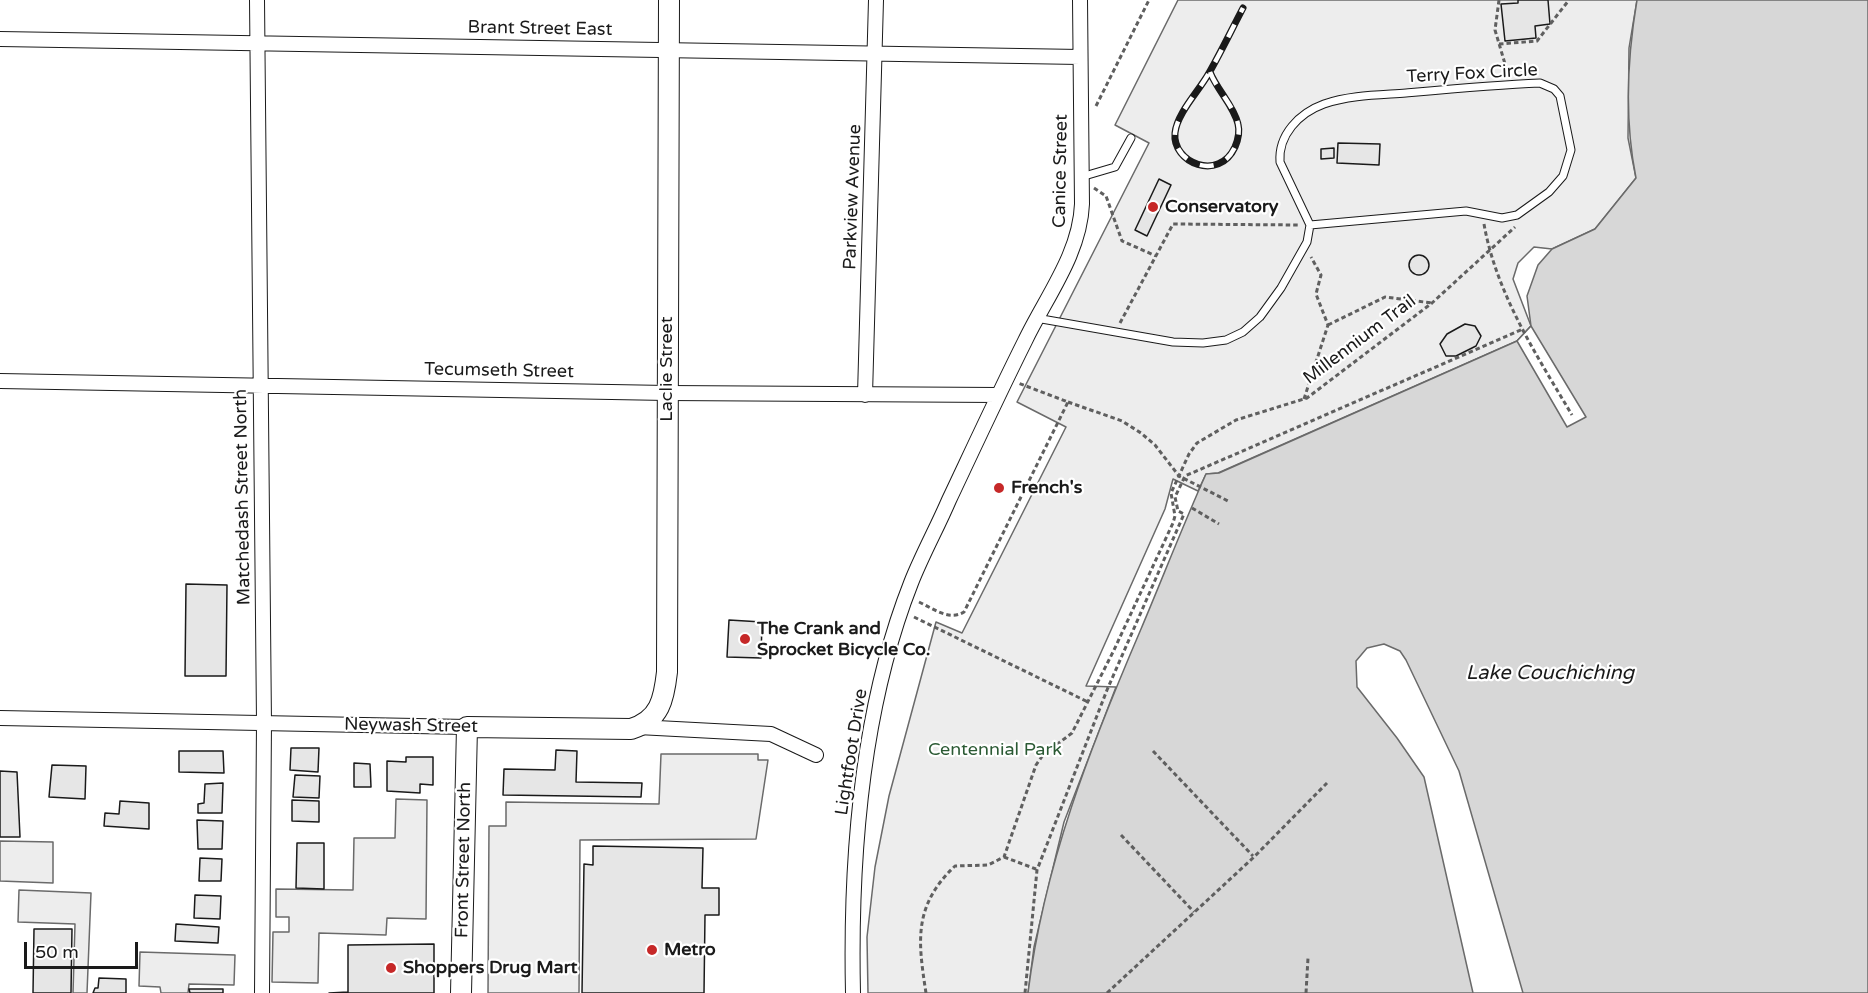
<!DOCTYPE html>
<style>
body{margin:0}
#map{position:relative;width:1868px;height:993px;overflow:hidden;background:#fff;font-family:"Varela Round",sans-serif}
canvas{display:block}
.scale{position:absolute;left:24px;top:942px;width:114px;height:27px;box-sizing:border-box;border:3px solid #1a1a1a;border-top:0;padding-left:8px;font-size:18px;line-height:21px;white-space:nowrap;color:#1a1a1a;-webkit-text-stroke:4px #fff;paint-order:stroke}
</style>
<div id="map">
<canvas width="1868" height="993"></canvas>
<div class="scale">50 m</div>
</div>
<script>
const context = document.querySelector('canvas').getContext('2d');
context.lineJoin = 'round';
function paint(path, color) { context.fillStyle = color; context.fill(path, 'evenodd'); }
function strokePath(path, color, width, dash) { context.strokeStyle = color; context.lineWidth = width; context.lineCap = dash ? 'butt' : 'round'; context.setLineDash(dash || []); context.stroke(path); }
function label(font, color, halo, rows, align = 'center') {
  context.font = font + ' "Varela Round",sans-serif'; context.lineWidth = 4.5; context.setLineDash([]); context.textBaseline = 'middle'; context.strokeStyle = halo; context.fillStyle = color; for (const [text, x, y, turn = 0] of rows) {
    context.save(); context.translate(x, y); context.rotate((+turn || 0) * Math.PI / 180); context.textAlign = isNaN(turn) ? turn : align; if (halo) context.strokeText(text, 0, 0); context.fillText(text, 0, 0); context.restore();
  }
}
const built = new Path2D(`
 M1178,0H1637L1629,48L1628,138L1636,178L1595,229L1552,249L1534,247L1518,263L1513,279L1531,326L1517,341L1218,473L1206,474L1198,491L1173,479L1165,509L1086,686L1116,687L1064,822L1034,947L1028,993H868L867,937L875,867L889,796L936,622L962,633L1066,427L1017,402L1149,143L1115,125Z
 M661,754H758V760H768L756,839L580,840L579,993H488L489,826H506V802L659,804Z
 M396,799L427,800L426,919L387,918L386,935L319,933L318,983L272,982L273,932H289V917H276V889L353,890L354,838H395Z
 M0,841L53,842V883L0,881Z
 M19,890L91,893L87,993H73L75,924L18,922Z
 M140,952L235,955L234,985L189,984L188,993H161L160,987L139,986Z`);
paint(built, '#ededed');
strokePath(built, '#6a6a6a', 1.5);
const water = new Path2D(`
 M1637,0H1868V993H1028C1044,864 1090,748 1141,629C1163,577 1183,525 1206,474L1219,473L1517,341L1531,326L1527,296L1538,265L1552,249L1595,229L1636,178C1624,118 1627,59 1637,0Z`);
paint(water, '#d7d7d7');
strokePath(water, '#6a6a6a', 1.5);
const pier = new Path2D(`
 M1531,326L1586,417L1567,427L1517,341Z
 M1384,644L1400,651L1406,660L1459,771L1523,993H1473L1424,777L1397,738L1357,687L1356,661L1367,648Z`);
paint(pier, '#fff');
strokePath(pier, '#6a6a6a', 1.5);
const building = new Path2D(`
 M1518,0H1548L1550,24L1535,26L1536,38L1505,41L1501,4L1518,3Z
 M1338,143L1380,144L1379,165L1337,163Z
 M1334,148V158L1321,159V149Z
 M1159,179L1171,185L1147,236L1135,230Z
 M1409 265a10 10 0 1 1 20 0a10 10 0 1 1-20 0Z
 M1465,324L1475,326L1481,336L1476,346L1456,356H1446L1440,344L1447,334Z
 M186,584L227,585L226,676H185Z
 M729,620L762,622L761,658L727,657Z
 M291,748H319L318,772L290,770Z
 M556,750L577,751L576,782L642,783L641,797L503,795L504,769L555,770Z
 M179,751H223L224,773L179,772Z
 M406,757H433V785L420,784V793L387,791V761L406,762Z
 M354,763L370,764L371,787H354Z
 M52,765L86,766L85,799L49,797Z
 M0,771L17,772L20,837H0Z
 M295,775L320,776L319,798L293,797Z
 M223,783L222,813H198V804L204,803L205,784Z
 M292,800L319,801V822L292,821Z
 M120,801L149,803V829L104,826L105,813L119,814Z
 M197,820L223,821L222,849H198Z
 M297,843H324V889L296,888Z
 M593,846L703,848L702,888H719V915H705L704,993H582L584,864L593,865Z
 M200,858L222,859L221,881H199Z
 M195,895L221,896L220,919L194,918Z
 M176,924L219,927L218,943L175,941Z
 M34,929H72L71,993H33Z
 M434,944V993H329L348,992V945Z
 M99,978L126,979V993H93L95,988H98Z
 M189,989H223V993H190Z`);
paint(building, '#e6e6e6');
strokePath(building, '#1a1a1a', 1.5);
const service = new Path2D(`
 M1081,177L1115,167L1131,138
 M1036,318L1173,342L1203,343L1226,340L1243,332L1260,317L1281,288L1307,242L1310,225L1280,162C1278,135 1299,113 1324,104C1350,95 1379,95 1406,93C1451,89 1495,85 1540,83L1554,89L1560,96L1571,150L1563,176L1549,192L1517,215L1502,218L1466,211L1310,225`);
const minor = new Path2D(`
 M257,0L264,722L262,993
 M0,39L1080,57
 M0,381L667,393L998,395
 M865,395L876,0
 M0,718L467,727
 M638,727L771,734L816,755
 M853,993C850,857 861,710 911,583C922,555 937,528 949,500C974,447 999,393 1025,341C1046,297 1080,254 1082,204L1080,0`);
const secondary = new Path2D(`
 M461,993L467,727L631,729C660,720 664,699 667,672L669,0`);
strokePath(service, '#1a1a1a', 9);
strokePath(minor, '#1a1a1a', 16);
strokePath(secondary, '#1a1a1a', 22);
strokePath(new Path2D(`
 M1499,0L1495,30L1508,74
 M1499,44L1537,41L1569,0
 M1096,106L1149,0
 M1094,188L1106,196L1122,241L1156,256
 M1484,224C1496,293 1537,356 1572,415
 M1120,323L1173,224L1299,225
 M1328,325L1385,297L1432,303
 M1304,399L1328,325L1316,294L1321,275L1311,257
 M1068,402L1122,421L1141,433L1155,445L1179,476L1230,502
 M1192,508L1219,524
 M919,602C934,609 949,621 964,612L1068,402L1018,383
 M914,617L1088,702
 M1153,751L1253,856
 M1121,835L1194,912
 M1004,857L1036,869
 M926,993C918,941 913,906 955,866L988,865L1004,857L1036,765L1043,755L1072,733L1114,650L1173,523L1175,516L1171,493L1189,454L1197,443L1236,420L1307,398L1432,303L1515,227
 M1025,993L1037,870L1107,690L1184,514L1178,511L1175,497L1185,476L1523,329
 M1107,993L1254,857L1327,783
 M1306,993L1308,958`), '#5f5f5f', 3, [4.5, 3]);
strokePath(service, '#fff', 7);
strokePath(minor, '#fff', 14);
strokePath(secondary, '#fff', 20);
const rail = new Path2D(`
 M1210,72C1217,90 1234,106 1238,124C1240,132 1238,140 1235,147C1219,182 1172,163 1175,133C1177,113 1199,91 1209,73C1221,52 1232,29 1243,8`);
strokePath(rail, '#1a1a1a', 7);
strokePath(rail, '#fff', 4.5, [14]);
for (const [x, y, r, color] of [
 [1153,207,6,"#c62828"],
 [999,488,6,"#c62828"],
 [745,639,6,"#c62828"],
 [652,950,6,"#c62828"],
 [391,968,6,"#c62828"]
]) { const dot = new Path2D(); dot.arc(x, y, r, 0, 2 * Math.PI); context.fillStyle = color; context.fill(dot); strokePath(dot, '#fff', 2); }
label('18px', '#1a1a1a', '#fff', [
 ["Brant Street East",540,29,1],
 ["Terry Fox Circle",1472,74,-3],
 ["Canice Street",1061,171,-89],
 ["Parkview Avenue",853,197,-88],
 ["Millennium Trail",1360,340,-37],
 ["Laclie Street",667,369,-90],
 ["Tecumseth Street",499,371,1],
 ["Matchedash Street North",243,497,-91],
 ["Neywash Street",411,726,1],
 ["Lightfoot Drive",852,752,-81],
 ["Front Street North",464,860,-89]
]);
label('bold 18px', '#1a1a1a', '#fff', [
 ["Conservatory",1165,207],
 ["French's",1011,488],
 ["The Crank and",757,629],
 ["Sprocket Bicycle Co.",757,650],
 ["Metro",664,950],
 ["Shoppers Drug Mart",403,968]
], 'left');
label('18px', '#2b5a34', '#fff', [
 ["Centennial Park",995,750]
]);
label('italic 20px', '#1a1a1a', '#fff', [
 ["Lake Couchiching",1550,674]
]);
</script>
